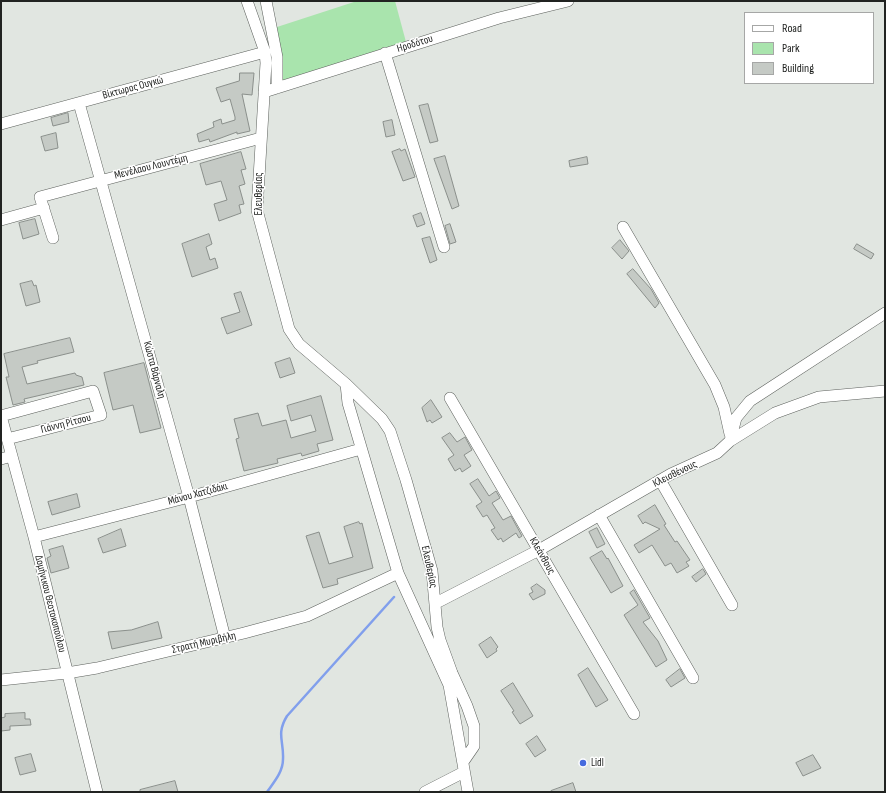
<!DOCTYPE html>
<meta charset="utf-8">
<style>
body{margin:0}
#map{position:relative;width:886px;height:793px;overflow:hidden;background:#e1e6e1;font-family:"Sofia Sans Condensed",sans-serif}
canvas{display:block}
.frame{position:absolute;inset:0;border:2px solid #212321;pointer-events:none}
.legend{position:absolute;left:744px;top:12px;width:130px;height:72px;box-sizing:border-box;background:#fff;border:1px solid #a6a7a6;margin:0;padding:5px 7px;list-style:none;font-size:12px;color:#212321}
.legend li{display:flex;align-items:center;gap:8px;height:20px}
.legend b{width:20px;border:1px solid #a6a7a6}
</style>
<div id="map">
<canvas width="886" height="793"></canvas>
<div class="frame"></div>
<ul class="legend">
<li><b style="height:5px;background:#fff"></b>Road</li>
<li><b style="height:11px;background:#a9e4ad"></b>Park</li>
<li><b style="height:11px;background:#c5cac5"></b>Building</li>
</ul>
</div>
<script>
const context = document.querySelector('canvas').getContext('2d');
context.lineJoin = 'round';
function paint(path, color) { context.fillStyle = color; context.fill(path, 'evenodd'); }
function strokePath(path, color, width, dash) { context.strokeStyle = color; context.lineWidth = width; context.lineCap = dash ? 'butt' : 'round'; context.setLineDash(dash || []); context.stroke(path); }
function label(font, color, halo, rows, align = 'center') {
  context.font = font + ' "Sofia Sans Condensed",sans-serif'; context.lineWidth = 3; context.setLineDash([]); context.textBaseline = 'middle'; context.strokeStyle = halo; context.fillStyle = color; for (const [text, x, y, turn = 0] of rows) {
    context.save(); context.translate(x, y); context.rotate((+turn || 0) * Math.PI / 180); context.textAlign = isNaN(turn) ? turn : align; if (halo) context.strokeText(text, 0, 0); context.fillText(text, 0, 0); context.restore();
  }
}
paint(new Path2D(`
 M357,1H395L406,42L282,82L277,27Z`), '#a9e4ad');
strokePath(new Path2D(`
 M267,792C274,782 283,772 283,759C284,741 276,734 287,716L394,597`), '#819fec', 2.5);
const building = new Path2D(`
 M240,73H254L252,95L242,94L250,131L237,134V132L210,142L209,139L199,142L197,134L214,127L213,122L221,119L222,124L235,120V117L230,99L221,102L216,88L239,81Z
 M428,104L438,141L430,143L419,106Z
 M68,113L69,122L53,126L51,118Z
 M392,120L395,135L386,137L383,122Z
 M56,133L58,148L45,151L41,137Z
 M400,149L401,151L405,149L415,177L403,181L392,152Z
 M241,152L246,169L241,170L245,184L239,186L244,204L239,205L241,213L219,221L214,204L227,200L221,181L206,185L200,164Z
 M445,156L459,206L452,209L434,159Z
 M587,157L588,164L570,167L569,161Z
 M421,213L425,224L417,227L413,216Z
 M35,219L39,234L23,239L19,223Z
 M450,224L456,242L450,244L445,226Z
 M209,234L212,244L206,247L210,260L215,258L218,268L192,277L182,244Z
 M430,237L437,260L430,263L422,239Z
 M620,240L629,251L622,259L612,248Z
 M857,244L874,254L871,259L854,249Z
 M633,269L651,289L659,303L655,308L627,274Z
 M32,281L34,286L36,285L40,302L26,306L20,284Z
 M241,292L252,325L227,334L221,318L240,312L234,294Z
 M70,338L74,352L37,361L38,363L22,367L27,384L75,373L76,375L82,377L84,385L24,399L25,402L13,405L6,377H9L4,354Z
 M290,358L295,373L280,378L275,363Z
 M144,363L161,428L140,433L133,405L113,410L104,373Z
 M321,396L333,440L317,444L319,451L302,456L301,453L277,459L278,463L244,471L236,439L239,438L234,419L258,413L262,426L286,420L291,438L316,431L311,415L291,421L287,406Z
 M431,400L442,417L432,423L430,420L427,422L422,408Z
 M450,433L457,442L465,437L472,450L464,455L471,466L462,472L460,468L455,471L448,459L454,455L442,438Z
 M478,479L489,496L496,491L500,498L492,503L503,520L511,516L522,536L519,538L516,533L503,542L501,538L498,540L491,530L495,528L487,515L483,517L476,506L482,502L470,484Z
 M77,494L80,507L52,515L48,502Z
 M655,505L666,524L664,525L675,542L677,541L690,560L686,562L689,566L677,573L671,563L665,566L652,545L639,553L634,545L660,529L645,522L643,524L638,516Z
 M359,522L360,524L362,523L373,568L337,579L338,584L323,588L306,536L319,532L329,564L353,557L344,527Z
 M597,528L605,544L597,548L589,532Z
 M121,529L126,546L103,553L98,539Z
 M63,546L69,568L51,573L47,558L51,556L49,550Z
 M602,551L607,559L608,558L623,586L611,593L590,558Z
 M703,569L706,574L696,582L692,577Z
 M537,584L545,590V594L533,600L529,594L533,592L531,588Z
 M634,590L650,618L643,622L658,641L667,660L656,667L624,615L638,605L630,593Z
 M158,622L162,638L112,649L108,632L131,630Z
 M491,637L498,647L496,649L497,651L487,658L479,645Z
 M588,668L608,700L596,707L578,675Z
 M680,669L685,678L671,687L666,680Z
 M513,683L533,716L520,724L512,712L514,711L501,691Z
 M25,713V719H30L31,725L10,726V730L1,731V718L5,717V714Z
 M537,736L546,750L535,757L526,744Z
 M31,754L36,771L20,775L15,758Z
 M813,755L821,768L803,776L796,763Z
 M175,781L178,792H140V790Z
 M573,783L576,792H551V791Z`);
paint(building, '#c5cac5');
strokePath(building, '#8a8f8b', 1);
const minor = new Path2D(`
 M247,1L265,52L266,63L257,210L289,329L299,344L346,384L382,419L390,431L406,480L432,571L437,627L440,640L452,673L467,706L474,726V746L463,762
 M266,1L277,57V88
 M385,53L444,247
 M264,92L499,18L568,1
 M79,103L189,497L225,638
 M1,124L265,52
 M1,220L44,208
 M623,227L715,385L724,407L730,434
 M53,238L40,197L261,138
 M346,384L348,403L398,573L449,685L468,792
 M450,398L634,714
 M1,416L34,537L97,792
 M1,416L93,391L101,415L7,439
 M730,441L775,413L819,397L885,391
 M1,459L12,456
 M660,480L732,605
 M599,515L693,678
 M34,537L189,497L361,449
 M436,603L539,550L671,474L717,453L730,441L736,418L750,401L885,313
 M1,680L67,673L97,668L244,633L307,616L398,573
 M425,792L464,772`);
strokePath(minor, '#5d615d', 12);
strokePath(minor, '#fff', 11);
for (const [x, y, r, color] of [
 [583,763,4,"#466bde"]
]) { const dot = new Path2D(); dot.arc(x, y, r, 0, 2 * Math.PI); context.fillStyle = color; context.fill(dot); strokePath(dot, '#fff', 1.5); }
label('11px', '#212321', '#fff', [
 ["Ηροδότου",415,44,-17],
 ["Βίκτωρος Ουγκώ",133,88,-15],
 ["Μενέλαου Λουντέμη",151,167,-14],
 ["Ελευθερίας",259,194,-90],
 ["Κώστα Βάρναλη",154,370,75],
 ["Γιάννη Ρίτσου",66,424,-14],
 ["Κλεισθένους",675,474,-26],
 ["Μάνου Χατζιδάκι",198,494,-15],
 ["Κλεάνθους",542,556,60],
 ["Ελευθερίας",429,567,78],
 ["Δομήνικου Θεοτοκοπούλου",50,604,76],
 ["Στρατή Μυριβήλη",204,643,-13]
]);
label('11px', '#212321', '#fff', [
 ["Lidl",591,763]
], 'left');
</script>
